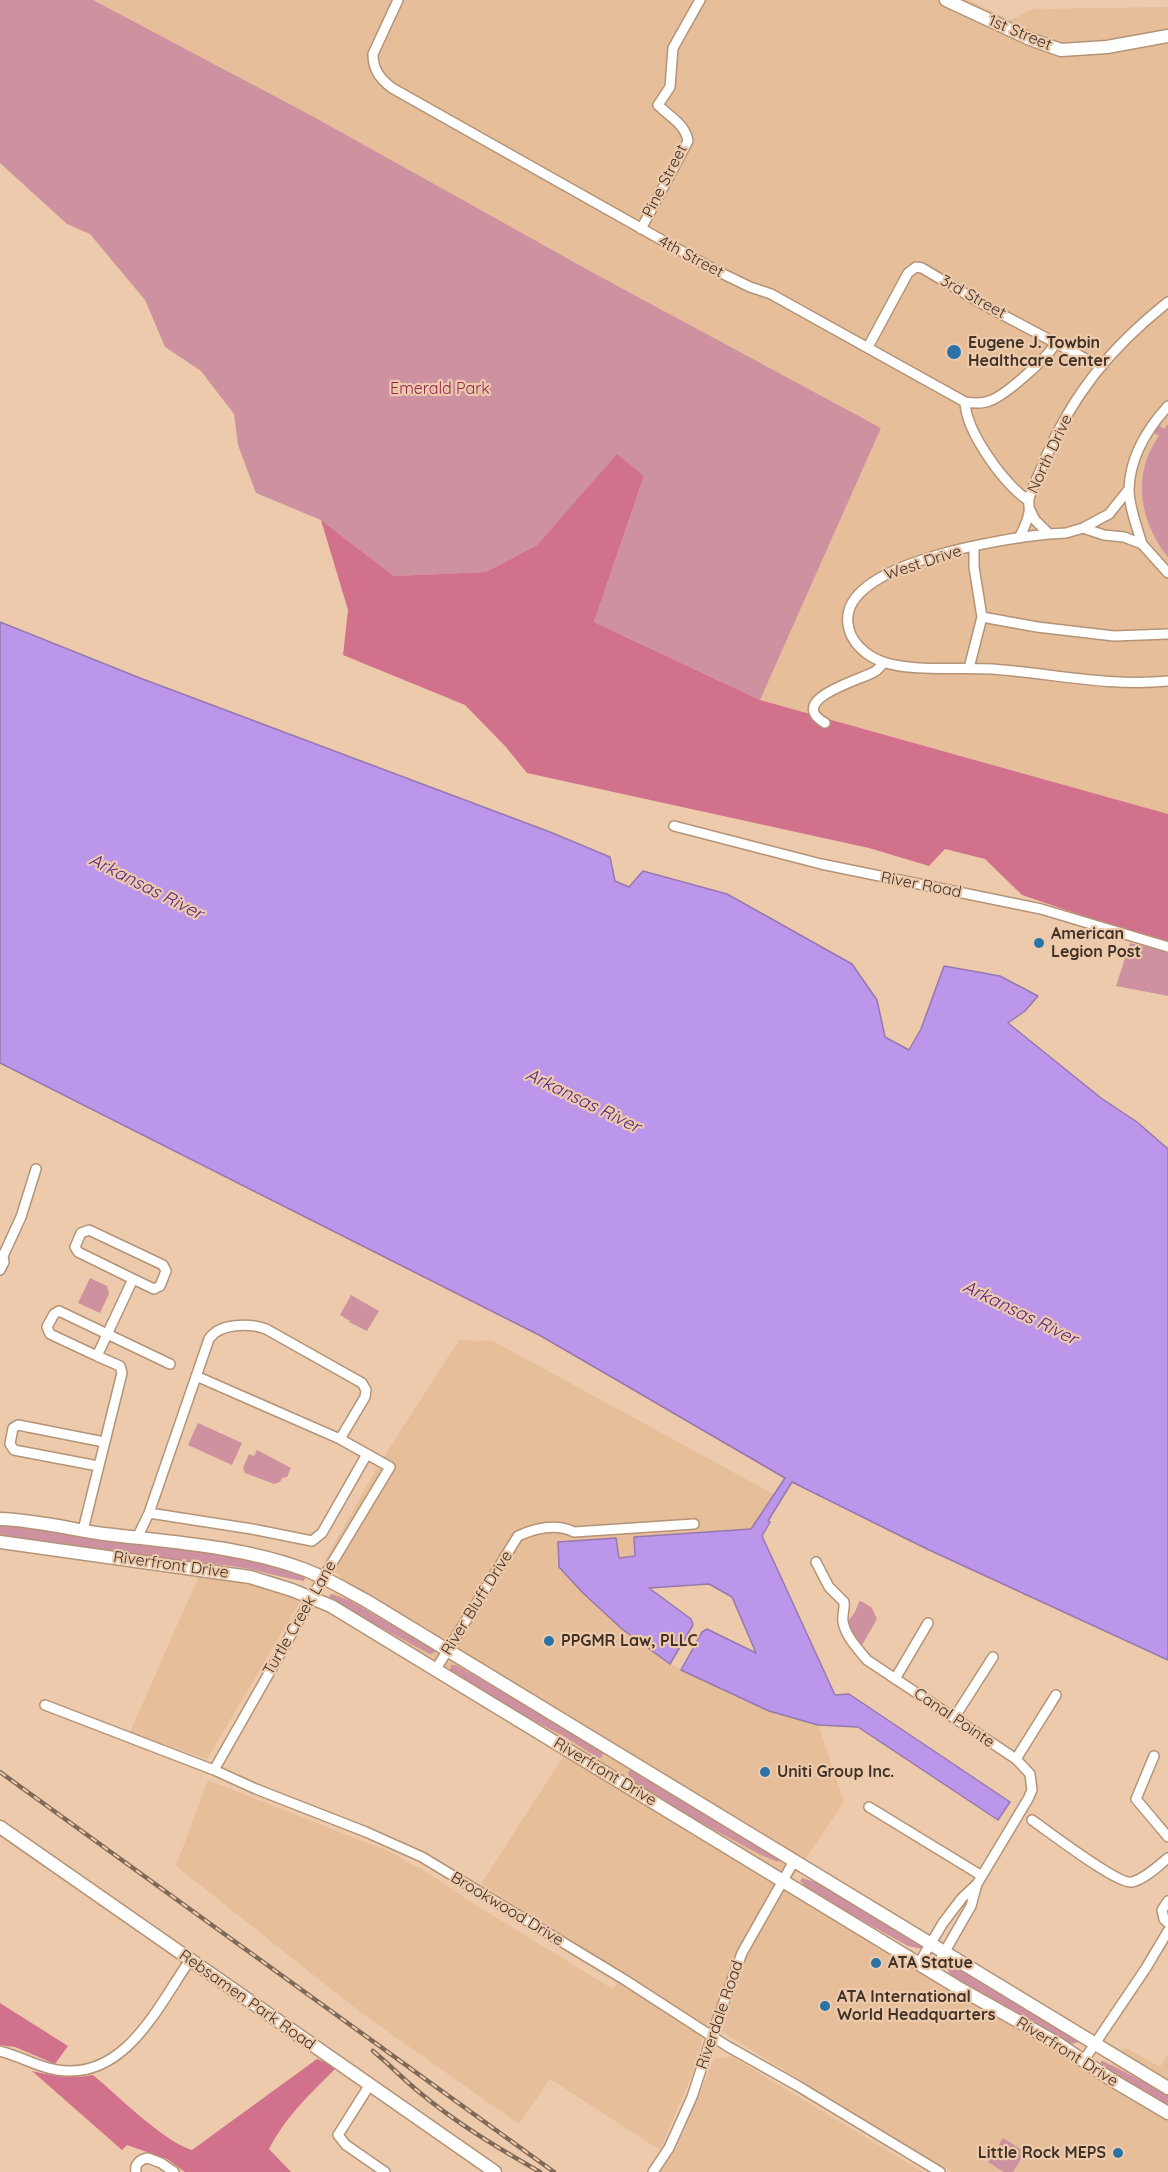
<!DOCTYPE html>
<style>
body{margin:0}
canvas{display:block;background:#edcaac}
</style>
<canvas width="1168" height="2172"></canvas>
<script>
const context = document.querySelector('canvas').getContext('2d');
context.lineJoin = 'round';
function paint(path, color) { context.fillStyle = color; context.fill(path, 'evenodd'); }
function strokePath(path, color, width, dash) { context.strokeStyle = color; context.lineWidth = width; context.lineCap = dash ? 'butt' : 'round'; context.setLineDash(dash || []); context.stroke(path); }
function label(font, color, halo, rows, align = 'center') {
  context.font = font + ' Quicksand,sans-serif'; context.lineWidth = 4.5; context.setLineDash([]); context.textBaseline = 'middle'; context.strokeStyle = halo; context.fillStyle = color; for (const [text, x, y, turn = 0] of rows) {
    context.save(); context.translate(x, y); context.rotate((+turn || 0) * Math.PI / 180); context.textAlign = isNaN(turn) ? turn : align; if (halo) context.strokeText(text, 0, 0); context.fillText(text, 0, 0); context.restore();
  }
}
paint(new Path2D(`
 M93,0H969L1010,20L1033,9L1168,7V814L760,700L881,428L599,276L314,117Z
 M459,1340L493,1341L775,1495L751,1529L634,1537L635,1556L619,1558L558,1542L559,1567L583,1593L622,1629L670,1664L769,1711L818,1725L844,1802L786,1888L1102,2080L1124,2047L1160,2067L1168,2055V2172H952L730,2037L707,2021L693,2073L660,2150L550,2079L519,2124L364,2015L176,1866L208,1780L388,1851L428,1873L474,1904L613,1989L624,1974L481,1884L565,1754L328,1610L341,1577L324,1562L378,1466Z
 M198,1578L257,1584L279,1591L300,1602L207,1759L130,1732Z
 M731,2056L923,2172H660L677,2147L714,2059Z`), '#e6be9a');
paint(new Path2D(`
 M0,0H93L314,117L599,276L881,428L760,700L594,622L644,476L617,455L537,545L486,572L394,576L321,520L256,493L238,445L234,414L201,371L165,347L145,300L90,234L67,224L0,163Z
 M1168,424V557C1140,523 1131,474 1159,436L1153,432L1158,425L1164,429Z
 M1130,943L1168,952V996L1116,986Z
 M90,1278L107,1286L109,1294L100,1313L78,1303Z
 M351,1295L379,1311L367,1331L349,1322L350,1321L340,1315Z
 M198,1423L242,1443L232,1465L188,1445Z
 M257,1450L291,1468L287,1477L282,1478L280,1482L274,1484L245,1473L243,1468L249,1454L254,1456Z
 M0,1523L204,1551L278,1565L299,1574L305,1578L304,1581C280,1578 256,1569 232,1566C154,1558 77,1548 0,1537Z
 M331,1594L349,1600L412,1637L433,1647L435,1652L430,1654L340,1606L329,1597Z
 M861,1601L872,1608L877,1619L861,1647L856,1641L848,1621L855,1612L859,1602Z
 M451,1665H456L503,1692L543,1712L599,1748L603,1753L602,1757L599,1758L562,1735L514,1711L454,1674L450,1670Z
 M630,1770L715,1817L778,1857L780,1860L778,1862L761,1855L672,1807L633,1782L629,1777L628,1772Z
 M802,1878L815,1882L919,1941L923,1947L922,1949L908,1946L825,1900L808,1889L800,1881Z
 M947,1959L1077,2038L1079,2042L1072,2044L988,1999L951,1976L944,1963Z
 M1103,2061L1168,2094V2108L1111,2074L1101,2065V2061Z
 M1003,2138L1025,2152L1013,2172H1004L988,2162Z`), '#cd91a0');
paint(new Path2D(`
 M617,454L644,476L594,622L760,700L1168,814V941L1145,937L1022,895L985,859L945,849L929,866L869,848L527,773L505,746L465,705L343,655L348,610L321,520L394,576L486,572L537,545Z
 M0,2003L68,2046L55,2064L15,2047L0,2045Z
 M317,2059L337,2067C311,2093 286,2116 269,2149L291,2172H185L167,2159L127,2145L122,2150L32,2071C52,2076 72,2079 93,2075C116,2094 164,2142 192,2150Z`), '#d2718c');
const water = new Path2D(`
 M0,622L140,678L550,832L610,857L615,881L629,887L643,871L727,894L852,964L877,1000L885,1037L909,1050L921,1029L944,966L1000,976L1038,996L1025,1011L1008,1023L1101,1098L1137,1122L1168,1149V1660L927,1549L792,1482L768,1521L770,1522L762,1536L835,1695L849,1694L1010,1802L998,1820L858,1727L818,1725L769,1711L681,1670L702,1632L707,1629L756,1653L732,1597L709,1584L649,1588L691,1619L693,1625L670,1664L622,1629L583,1593L559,1567L558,1542L616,1538L619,1558L635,1556L634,1537L751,1529L785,1478L541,1336L0,1063Z`);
paint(water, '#bb96ea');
strokePath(water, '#9678af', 1.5);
const street = new Path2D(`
 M398,0L373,54C373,69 379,78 392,88L715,270L750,287L771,294L965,402C972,403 982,404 989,401C1005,396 1049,357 1056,342
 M641,229L688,141C685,124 670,117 658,105L670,87L673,48L700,0
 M868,347L908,273L916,267L922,268L986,306L1101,367
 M965,402C966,432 1004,484 1029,501
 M1030,510L1035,520L1049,534L1066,533L1083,528L1104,535L1124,537L1142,544L1168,573
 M1083,528L1109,514L1129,489
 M1049,534C1006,538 839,563 848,624C850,642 866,656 883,662C913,672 960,667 992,669C1050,673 1109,687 1168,681
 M1019,538C1023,530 1028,521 1029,512C1030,508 1028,503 1029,499C1032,487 1039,475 1043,464C1071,396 1110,348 1168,302
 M1142,544C1137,527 1129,507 1129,489C1130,458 1147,429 1168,406
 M982,617L1037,627L1114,636L1168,634
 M969,668L982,617L974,567V547
 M825,723C785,700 860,680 874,672C878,670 881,666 884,662
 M674,826L821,864L1041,909L1168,947
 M0,1270L4,1262L3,1256L21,1217L36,1169
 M97,1356L50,1334L47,1327L54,1314L59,1311L170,1364
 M98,1466L14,1450L10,1444L13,1428L18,1425L104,1442
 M149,1513L252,1529L312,1541L322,1533L367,1454
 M83,1530L122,1373L120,1366L97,1356L133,1279L78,1252L75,1247L81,1233L89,1230L163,1265L166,1271L160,1286L154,1289L133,1279
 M137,1538L149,1513L209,1339C219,1323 250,1323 266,1329L362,1383L366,1390L365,1397L340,1439L196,1376
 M816,1562L829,1587L844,1602C845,1609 842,1614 843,1622C846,1637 858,1649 867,1660L1016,1759L1030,1774L1032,1790L1028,1799L977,1884L962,1898L943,1923L919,1963
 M436,1669L518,1536C536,1528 556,1523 574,1532L694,1524
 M895,1679L928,1623
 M45,1705L214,1770L256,1789L366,1832L422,1857L625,1980L727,2046L798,2086L940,2172
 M954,1718L993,1657
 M1154,1756L1136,1799L1168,1837
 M1016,1759L1056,1695
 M214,1770L323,1578L390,1467L340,1439
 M869,1807L982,1876
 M1032,1820C1048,1831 1118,1885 1132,1882C1145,1879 1158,1866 1168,1858
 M1168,1901L1162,1910L1164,1919L1168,1923
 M933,1972L971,1906L977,1884
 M0,2051C20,2056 37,2067 57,2070C125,2081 158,2006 190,1960
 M1084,2060L1146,1968L1168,1931
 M369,2086L338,2135L346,2145L385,2172
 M136,2172C134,2164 141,2159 148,2158L161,2163L174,2172
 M653,2172L669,2148L692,2097L717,2021L742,1953L794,1861`);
const secondary = new Path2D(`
 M946,0L1030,39L1061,50L1107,47L1168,36
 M0,1519C35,1520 70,1529 104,1534C170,1542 240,1546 303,1569C325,1577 344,1589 365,1600L1168,2088
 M0,1542L250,1577L292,1590L331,1606L957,1987L1057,2043L1112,2080L1168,2113
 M0,1827L495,2172`);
strokePath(street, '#b49376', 12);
strokePath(secondary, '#b49376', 15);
strokePath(street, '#fff', 9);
strokePath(secondary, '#fff', 12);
const rail = new Path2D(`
 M0,1772L554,2172
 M373,2051C389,2064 403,2079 419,2092C456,2123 498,2148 540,2172`);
strokePath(rail, '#7f6957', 4.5);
strokePath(rail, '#edcaac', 2, [7]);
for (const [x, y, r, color] of [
 [954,352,8,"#2a73a7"],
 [1039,943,6,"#2a73a7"],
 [549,1641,6,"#2a73a7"],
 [765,1772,6,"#2a73a7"],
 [876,1963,6,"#2a73a7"],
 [825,2006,6,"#2a73a7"],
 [1118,2153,6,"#2a73a7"]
]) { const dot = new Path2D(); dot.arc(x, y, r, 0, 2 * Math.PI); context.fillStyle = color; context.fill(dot); strokePath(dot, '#edcaac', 2); }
label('16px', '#403226', '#edcaac', [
 ["1st Street",1020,33,23],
 ["Pine Street",665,181,-63],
 ["4th Street",691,257,28],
 ["3rd Street",973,297,29],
 ["North Drive",1050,454,-65],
 ["West Drive",923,563,-18],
 ["River Road",921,885,11],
 ["Riverfront Drive",171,1565,8],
 ["River Bluff Drive",477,1603,-58],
 ["Turtle Creek Lane",300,1618,-60],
 ["Canal Pointe",954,1718,34],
 ["Riverfront Drive",605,1772,31],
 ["Brookwood Drive",507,1909,31],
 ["Rebsamen Park Road",247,2000,35],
 ["Riverdale Road",720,2015,-71],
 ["Riverfront Drive",1067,2052,32]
]);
label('bold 16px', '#403226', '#edcaac', [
 ["Eugene J. Towbin",968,343],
 ["Healthcare Center",968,361],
 ["American",1051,934],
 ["Legion Post",1051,952],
 ["PPGMR Law, PLLC",561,1641],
 ["Uniti Group Inc.",777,1772],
 ["ATA Statue",888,1963],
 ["ATA International",837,1997],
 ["World Headquarters",837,2015],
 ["Little Rock MEPS",1106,2153,"right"]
], 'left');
label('16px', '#96224e', '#edcaac', [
 ["Emerald Park",440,389]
]);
label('italic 18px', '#572586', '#edcaac', [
 ["Arkansas River",146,887,27],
 ["Arkansas River",583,1101,26],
 ["Arkansas River",1020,1313,26]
]);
</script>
